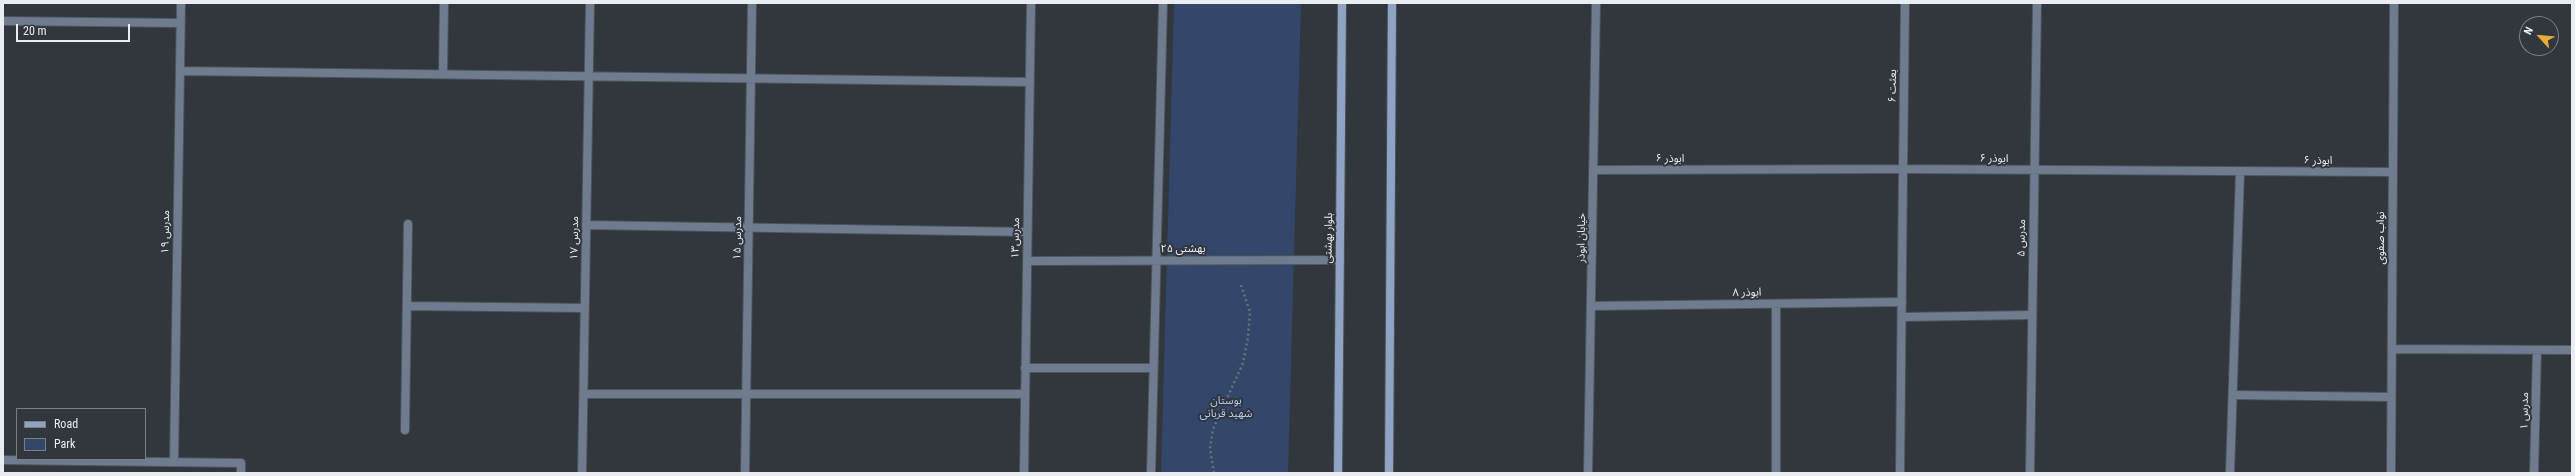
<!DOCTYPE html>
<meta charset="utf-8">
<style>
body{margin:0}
#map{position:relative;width:2575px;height:476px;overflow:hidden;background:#32363d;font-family:"Roboto Condensed",sans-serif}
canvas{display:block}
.frame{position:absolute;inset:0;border:4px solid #e9ecf1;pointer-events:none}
.legend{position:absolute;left:16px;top:408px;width:130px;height:52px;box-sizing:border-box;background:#32363d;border:1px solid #7b7f85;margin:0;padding:5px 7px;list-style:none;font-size:12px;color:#e9ecf1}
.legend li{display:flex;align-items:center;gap:8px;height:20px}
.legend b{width:20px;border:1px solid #7b7f85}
.north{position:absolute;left:2519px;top:16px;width:40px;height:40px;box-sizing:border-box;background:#32363d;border:1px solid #7b7f85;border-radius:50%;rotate:297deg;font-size:11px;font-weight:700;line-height:16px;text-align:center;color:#e9ecf1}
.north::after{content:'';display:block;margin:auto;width:14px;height:18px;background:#e8ab37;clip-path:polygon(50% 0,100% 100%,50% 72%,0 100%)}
.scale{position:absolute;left:16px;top:24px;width:114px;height:18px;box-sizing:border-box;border:2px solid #e9ecf1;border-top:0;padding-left:5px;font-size:12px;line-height:14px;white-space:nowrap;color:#e9ecf1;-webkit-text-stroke:3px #32363d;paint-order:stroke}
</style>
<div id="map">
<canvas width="2575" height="476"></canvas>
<div class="frame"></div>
<ul class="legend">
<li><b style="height:5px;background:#8fa4c4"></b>Road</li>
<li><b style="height:11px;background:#324769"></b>Park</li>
</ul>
<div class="north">N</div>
<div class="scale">20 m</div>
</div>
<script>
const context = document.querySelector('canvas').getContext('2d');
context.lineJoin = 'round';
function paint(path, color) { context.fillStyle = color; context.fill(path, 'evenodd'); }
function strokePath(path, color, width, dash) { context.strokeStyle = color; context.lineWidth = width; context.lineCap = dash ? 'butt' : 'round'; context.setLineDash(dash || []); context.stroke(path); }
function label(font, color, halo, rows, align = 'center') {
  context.font = font + ' "Roboto Condensed","Noto Sans Arabic",sans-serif'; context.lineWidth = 4; context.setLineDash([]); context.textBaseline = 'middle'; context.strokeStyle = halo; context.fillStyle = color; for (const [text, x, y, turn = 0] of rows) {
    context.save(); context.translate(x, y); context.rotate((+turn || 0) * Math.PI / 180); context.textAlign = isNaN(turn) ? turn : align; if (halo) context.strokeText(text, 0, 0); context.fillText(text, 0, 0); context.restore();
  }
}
paint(new Path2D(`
 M1174,3H1301L1288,473H1161Z`), '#324769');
const service = new Path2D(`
 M1902,317L2032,315
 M2233,395L2391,397
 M1900,473L1903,169`);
const minor = new Path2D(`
 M3,21L180,23
 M180,71L1030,82
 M443,74L444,3
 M1903,169L1905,3
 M1595,170L1903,169L2393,172
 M586,225L1027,232
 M1027,261L1340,260
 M1776,304V473
 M407,306L585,308
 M1592,306L1902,302
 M2392,349L2572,350
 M1025,368H1153
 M584,394H1025
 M405,430L408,224
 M3,460L241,463V473
 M174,462L181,3
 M582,473L590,3
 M745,473L752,3
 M1024,473L1031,3
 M1151,473L1163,3
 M2030,473L2037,3
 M2230,473L2240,172
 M2391,473L2394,3
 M2534,473L2537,350`);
const tertiary = new Path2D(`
 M1588,473L1596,3`);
const secondary = new Path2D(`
 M1338,473L1342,3
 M1389,473L1392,3`);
strokePath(service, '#4f535a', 10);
strokePath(minor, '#4f535a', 10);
strokePath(tertiary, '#4f535a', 10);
strokePath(secondary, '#4f535a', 10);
strokePath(new Path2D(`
 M1214,473L1210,448L1213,429L1243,363L1248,337L1250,312L1241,285`), '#6d7177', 2.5, [2, 3]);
strokePath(service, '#6f7c90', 8);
strokePath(minor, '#6f7c90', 8);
strokePath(tertiary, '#6f7c90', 8);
strokePath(secondary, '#8fa4c4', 8);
label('11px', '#e9ecf1', '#32363d', [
 ["بعثت ۶",1893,86,-89],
 ["ابوذر ۶",1670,159],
 ["ابوذر ۶",1994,159,1],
 ["ابوذر ۶",2318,161],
 ["مدرس ۱۹",166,232,-89],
 ["مدرس ۱۷",575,238,-89],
 ["مدرس ۱۵",738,238,-89],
 ["مدرس۱۳",1016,238,-89],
 ["بلوار بهشتی",1329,238,-89],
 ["خیابان ابوذر",1582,238,-89],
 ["مدرس ۵",2022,238,-89],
 ["نواب صفوی",2381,238,-90],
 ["بهشتی ۲۵",1183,249],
 ["ابوذر ۸",1747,293,-1],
 ["مدرس ۱",2525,411,-89]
]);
label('11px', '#b0caf3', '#32363d', [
 ["بوستان",1226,401],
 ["شهید قربانی",1226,414]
]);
</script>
